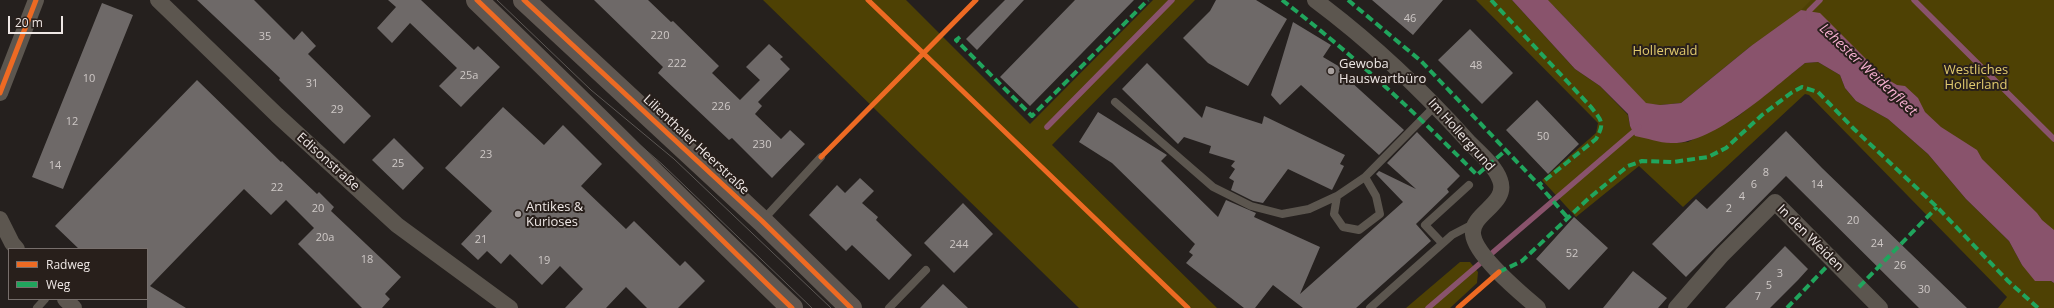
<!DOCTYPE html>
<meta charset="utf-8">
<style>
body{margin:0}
#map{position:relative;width:2054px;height:308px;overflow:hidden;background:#25201e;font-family:"Open Sans",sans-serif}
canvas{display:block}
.legend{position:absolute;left:8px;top:248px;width:140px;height:52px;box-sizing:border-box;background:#281f1b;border:1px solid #776f6c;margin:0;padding:5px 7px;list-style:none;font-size:12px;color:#eee7e5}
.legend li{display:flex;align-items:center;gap:8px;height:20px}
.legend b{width:20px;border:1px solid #776f6c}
.scale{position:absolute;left:8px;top:16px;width:55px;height:18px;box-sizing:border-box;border:2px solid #eee7e5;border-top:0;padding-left:5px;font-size:12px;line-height:14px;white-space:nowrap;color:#eee7e5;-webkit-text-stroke:3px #281f1b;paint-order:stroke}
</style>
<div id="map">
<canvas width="2054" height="308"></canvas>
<ul class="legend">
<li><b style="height:5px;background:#ed6a23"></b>Radweg</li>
<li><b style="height:5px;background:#20a55d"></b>Weg</li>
</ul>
<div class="scale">20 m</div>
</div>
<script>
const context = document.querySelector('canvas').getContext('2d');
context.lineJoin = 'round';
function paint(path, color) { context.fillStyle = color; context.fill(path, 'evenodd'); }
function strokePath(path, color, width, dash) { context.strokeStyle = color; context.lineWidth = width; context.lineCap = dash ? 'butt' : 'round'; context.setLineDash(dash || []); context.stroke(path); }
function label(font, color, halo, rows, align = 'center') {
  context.font = font + ' "Open Sans",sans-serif'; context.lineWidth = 4; context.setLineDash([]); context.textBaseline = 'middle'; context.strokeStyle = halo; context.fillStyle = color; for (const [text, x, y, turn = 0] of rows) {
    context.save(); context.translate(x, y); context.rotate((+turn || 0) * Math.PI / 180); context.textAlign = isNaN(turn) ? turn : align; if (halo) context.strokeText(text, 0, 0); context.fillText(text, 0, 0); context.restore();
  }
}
paint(new Path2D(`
 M763,0H906L1030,124L1153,0H1195L1052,145L1217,308H1079Z
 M1476,0H1512L1575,69L1600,86L1628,115L1630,126L1634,131L1671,143L1688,142L1737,117L1805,63L1818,62L1840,75L1845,88L1856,101L1888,119L1928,154L1966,199L2009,241L2022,265L2054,283V308H1998L2007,297L1809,95L1805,94L1683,207L1639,166L1576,217L1542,180L1596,133L1598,123Z
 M1520,0H2054V262L1856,66Z
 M1460,262H1470L1478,272L1477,283L1450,308H1406Z`), '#4e4104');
paint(new Path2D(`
 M1548,0H1811L1801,10L1751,46L1681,103L1660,105L1646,104Z`), '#554708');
paint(new Path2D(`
 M1512,0H1548L1646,103L1660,105L1681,103L1751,46L1801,10L1820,13L1885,78L1897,85L1905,86L1918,98L1925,112L1941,127L1977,150L1982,159L2037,213L2042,220L2054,230V283L2051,281H2035L2022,265L2009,241L1966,199L1928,154L1888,119L1856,101L1845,88L1840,75L1818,62L1805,63C1773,88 1713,145 1671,143C1659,143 1647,138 1635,136L1630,126L1628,114L1600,86L1575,69Z`), '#89536c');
strokePath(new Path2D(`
 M1914,0L2054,139
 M1809,18V11L1820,0
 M1047,127L1172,0
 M1428,308L1639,127`), '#89536c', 5.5);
paint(new Path2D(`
 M197,0H254L294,40L302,31L316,46L308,54L371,116L344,144L279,80L280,78Z
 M388,0H421L474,50L478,46L500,67L461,107L439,86L457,68L410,23L392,43L377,28L396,7Z
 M594,0H648L671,22L673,21L719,66L712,73L740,100L760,80L746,67L769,44L783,57L780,59L790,69L758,102L762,106L755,114L781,139L790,130L805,144L772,178L732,138L729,140L658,73L663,67Z
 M1005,0H1024L977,50L966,39Z
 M1075,0H1134L1030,106L1000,77Z
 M1216,0H1256L1287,19L1248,86L1208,63L1183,38L1210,11Z
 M1372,0H1443L1413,35Z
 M102,3L133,15L63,189L32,177Z
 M1293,22L1331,45L1323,57L1340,67L1339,71L1404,130L1379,155L1301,85L1280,105L1271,95Z
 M1470,29L1513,73L1482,104L1438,60Z
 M1147,63L1202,118L1206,106L1262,124L1264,116L1345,155L1340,164L1344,166L1332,190L1288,169L1263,203L1253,201L1231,190L1234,181L1229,178L1235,169L1231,166L1235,161L1209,153L1211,146L1184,137L1178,144L1122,89Z
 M197,80L281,162L282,161L317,194L319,192L334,207L331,211L401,277L385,294L390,299L382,308H362L298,244L314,228L286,200L271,215L244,189L150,286L186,308H147V249H79L55,226Z
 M1537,100L1579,144L1548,174L1506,130Z
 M503,107L544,145L563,125L602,164L581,186L626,229L634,221L680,266L685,261L705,281L678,308H647L626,287L606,308H565L583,289L560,266L542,285L510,254L501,264L487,251L478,260L461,244L492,211L445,168Z
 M1098,112L1167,155L1161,161L1218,217L1226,200L1256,213L1254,217L1320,247L1300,294L1403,202L1376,174L1379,171L1416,189L1387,163L1417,132L1460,176L1447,189L1449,192L1416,224L1431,241L1356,308H1303L1273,285L1255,308H1244L1186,263L1193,255L1189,252L1195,244L1112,163L1079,142Z
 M1786,131L1822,168L1967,308H1919L1786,176L1686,277L1652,244L1696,199L1707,209Z
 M394,138L424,168L403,190L372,160Z
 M860,178L874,191L862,203L878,217L876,220L912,255L889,280L852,245L846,251L809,215L837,185L845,193Z
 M963,203L993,234L954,273L924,243Z
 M1574,217L1608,248L1569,290L1536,259Z
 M1785,246L1808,269L1798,280L1770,308H1725Z
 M1633,271L1667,298L1658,308H1603Z
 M943,284L968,308H920Z`), '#6e6968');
strokePath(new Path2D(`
 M1115,102L1213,187L1251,206L1282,214L1309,209L1337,196L1365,177L1436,105
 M1337,196L1334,214L1343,227L1359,230L1380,214L1376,196L1365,177
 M762,221L821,157
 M1442,243L1425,225L1469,185
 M37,308L45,299
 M889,308L926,270
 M1370,308L1452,235L1475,223`), '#5c564f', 8);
strokePath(new Path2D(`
 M158,0L277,115L397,225L510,308
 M1315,0C1370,41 1421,89 1467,140C1478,152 1494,164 1500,180C1509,204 1471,213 1473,234C1475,256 1522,294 1538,308
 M0,93L36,0
 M0,219L12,243L17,249
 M65,299L74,308
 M1676,308L1722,255L1775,202L1880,308`), '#5c564f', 16);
strokePath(new Path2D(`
 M477,0C583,102 686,206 792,308
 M524,0L762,221L851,308`), '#5f5751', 22);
strokePath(new Path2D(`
 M485,0L585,97L663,165L812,308
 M497,0L591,90L674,159L831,308`), '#5c5754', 1);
strokePath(new Path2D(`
 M1282,0C1351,53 1416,113 1477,175L1506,150
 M1348,0L1421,61L1539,185L1568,218
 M1491,0L1591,107C1602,121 1605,123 1596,139L1539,185
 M960,37L956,40L1032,116L1148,0
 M1499,272L1522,261L1588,199L1628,166L1642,161L1673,162L1708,157L1726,148L1762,115L1791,93L1802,87L1818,92L1854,129L1937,207L2008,281L2038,308
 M1859,287L1937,207
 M1787,308L1833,260`), '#20a55d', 4, [8, 4]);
strokePath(new Path2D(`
 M477,0C583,102 686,206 792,308
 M524,0L762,221L851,308
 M868,0L1188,308
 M0,93L36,0
 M821,157L976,0
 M1458,308L1499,272`), '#ed6a23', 5);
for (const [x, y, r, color] of [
 [1331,71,4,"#a8a19f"],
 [518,214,4,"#a8a19f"]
]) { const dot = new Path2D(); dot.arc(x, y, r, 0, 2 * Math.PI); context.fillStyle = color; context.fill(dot); strokePath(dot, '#281f1b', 1.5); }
label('11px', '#cec8c6', null, [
 ["46",1410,19],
 ["220",660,36],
 ["35",265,37],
 ["222",677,64],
 ["48",1476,66],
 ["25a",469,76],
 ["10",89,79],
 ["31",312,84],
 ["226",721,107],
 ["29",337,110],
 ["12",72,122],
 ["50",1543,137],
 ["230",762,145],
 ["23",486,155],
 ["25",398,164],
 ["14",55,166],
 ["8",1766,173],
 ["6",1754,185],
 ["14",1817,185],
 ["22",277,188],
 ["4",1742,197],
 ["20",318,209],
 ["2",1729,209],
 ["20",1853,221],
 ["20a",325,238],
 ["21",481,240],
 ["24",1877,244],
 ["244",959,245],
 ["52",1572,254],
 ["18",367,260],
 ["19",544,261],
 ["26",1900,266],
 ["3",1780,274],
 ["5",1769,286],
 ["30",1924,290],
 ["7",1758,297]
]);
label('13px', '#e1ca6e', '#281f1b', [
 ["Hollerwald",1665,51],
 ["Westliches",1976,70],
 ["Hollerland",1976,85]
]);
label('13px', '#eee7e5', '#281f1b', [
 ["Gewoba",1339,64],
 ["Hauswartbüro",1339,79],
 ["Antikes &",526,207],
 ["Kurioses",526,222]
], 'left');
label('13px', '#eee7e5', '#281f1b', [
 ["Im Hollergrund",1461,135,48],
 ["Lilienthaler Heerstraße",696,145,43],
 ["Edisonstraße",328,162,42],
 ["In den Weiden",1810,238,45]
]);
label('italic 14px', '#f7b0d1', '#281f1b', [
 ["Lehester Weidenfleet",1868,70,43]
]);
</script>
